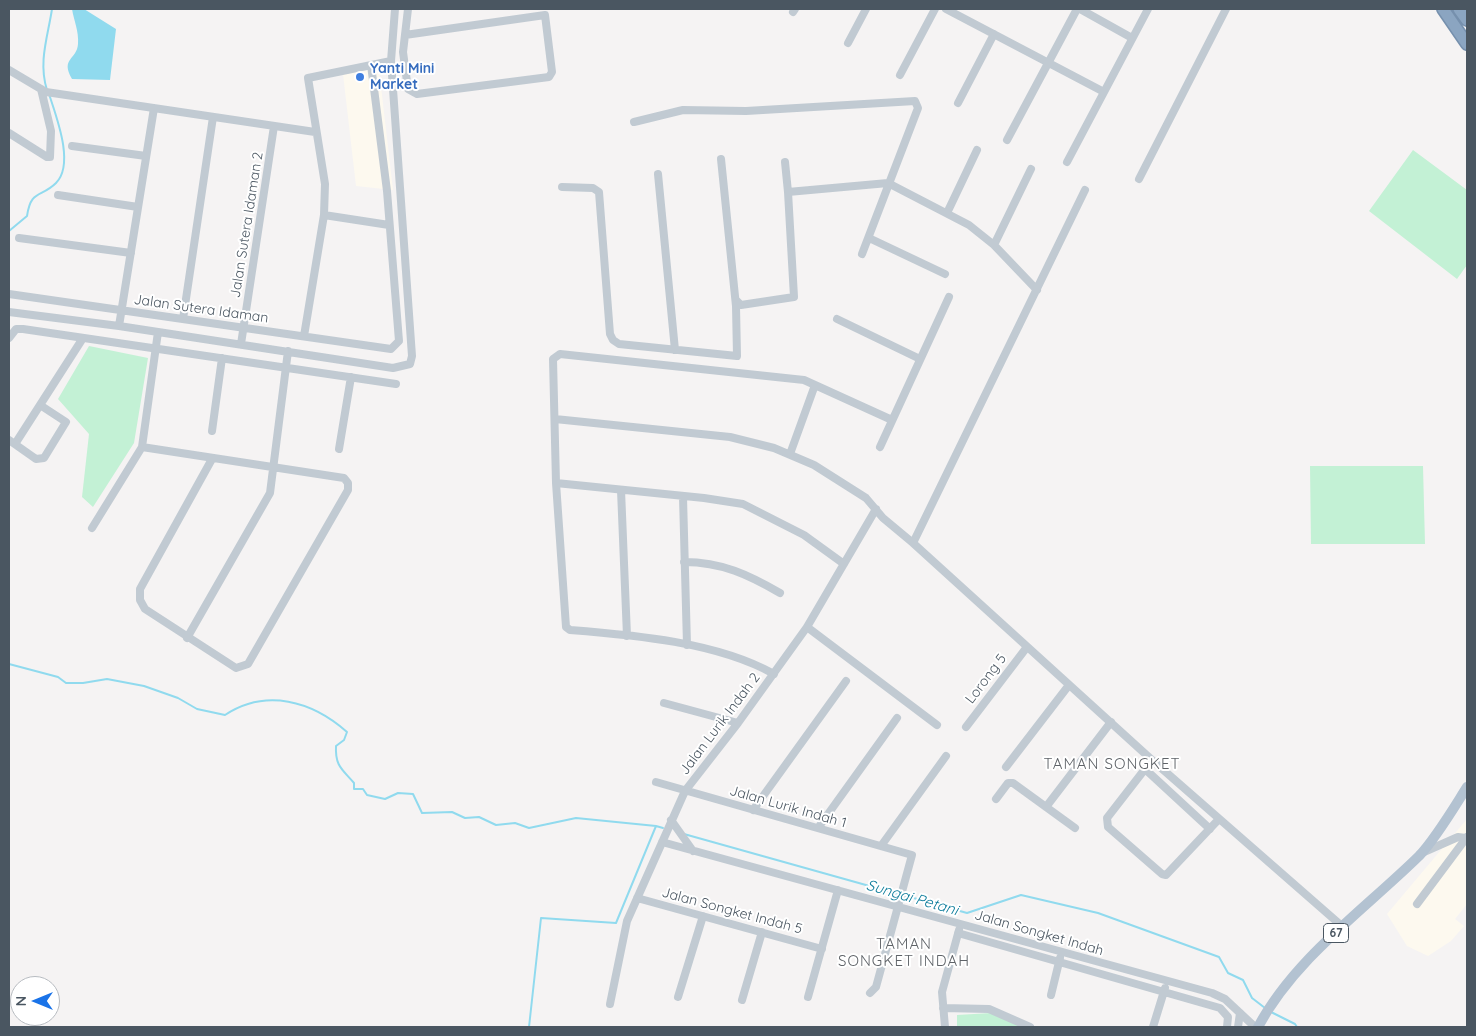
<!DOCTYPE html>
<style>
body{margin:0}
#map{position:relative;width:1476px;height:1036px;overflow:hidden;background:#f5f3f3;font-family:Quicksand,sans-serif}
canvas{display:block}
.frame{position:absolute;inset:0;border:10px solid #4a5661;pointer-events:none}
.north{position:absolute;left:10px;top:976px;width:50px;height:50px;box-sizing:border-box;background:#fff;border:1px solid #b7bbc0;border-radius:50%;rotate:270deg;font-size:14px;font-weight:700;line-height:20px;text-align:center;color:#4a5661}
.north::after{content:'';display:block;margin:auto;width:18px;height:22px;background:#1a73e8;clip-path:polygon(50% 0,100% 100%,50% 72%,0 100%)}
</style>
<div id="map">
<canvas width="1476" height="1036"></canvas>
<div class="frame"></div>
<div class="north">N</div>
</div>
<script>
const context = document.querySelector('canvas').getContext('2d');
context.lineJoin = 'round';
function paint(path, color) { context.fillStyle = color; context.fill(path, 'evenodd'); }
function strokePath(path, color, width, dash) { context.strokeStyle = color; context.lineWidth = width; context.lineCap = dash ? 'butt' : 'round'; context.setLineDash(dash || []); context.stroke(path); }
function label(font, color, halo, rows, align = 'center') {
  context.font = font + ' Quicksand,sans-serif'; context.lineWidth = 4; context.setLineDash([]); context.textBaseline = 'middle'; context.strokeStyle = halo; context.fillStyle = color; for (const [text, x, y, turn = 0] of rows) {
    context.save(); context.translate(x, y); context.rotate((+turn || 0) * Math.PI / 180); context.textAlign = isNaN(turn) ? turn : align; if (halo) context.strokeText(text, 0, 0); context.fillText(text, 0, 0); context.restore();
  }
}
paint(new Path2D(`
 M379,69L393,190L356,186L343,74Z
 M1467,819V904L1455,919L1464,926L1451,941L1428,956L1407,946L1387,914Z`), '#fdf9ef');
paint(new Path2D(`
 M1413,150L1467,190V265L1457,279L1369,211Z
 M89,346L148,358L134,443L93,507L82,497L89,434L58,399Z
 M1310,466H1423L1425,544H1311Z
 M991,1013L1021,1027H957V1015Z`), '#c3f1d5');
paint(new Path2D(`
 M72,9H84L116,29L110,80L72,79C60,58 77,60 78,44C79,31 74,21 72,9Z`), '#90daee');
strokePath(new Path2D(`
 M47,90C38,62 48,36 52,9
 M9,231L27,216C31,189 41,198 56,183C75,164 56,116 49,94
 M9,664L58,677L66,683H83L107,679L144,686L178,698L197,709L225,715C266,688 312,701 347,732L344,740L336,746C335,766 342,769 354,783V789H363L367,795L385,799L398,793L413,794L422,813L452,812L465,818L479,817L496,825L515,823L529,828L576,818L656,826
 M684,834L898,894
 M903,895L967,913L1021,895L1098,913L1219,957L1228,973L1243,980L1252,998L1265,1008
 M1271,1012L1295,1024L1297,1027
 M529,1027L541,918L616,923L656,826L663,828`), '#90daee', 2);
const highway = new Path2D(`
 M1443,9L1467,44
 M1459,9L1467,20`);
strokePath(highway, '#7690ad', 14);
strokePath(new Path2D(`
 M946,9L1104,92
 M1080,9L1132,38
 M793,12L795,9
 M405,35L545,15L552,72L549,77L417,94L408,89L403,52L408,9
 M848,43L866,9
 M9,70L46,92L315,132
 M900,75L935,9
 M958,103L994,34
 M634,122L683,110L746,111L915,101L918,108L862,254
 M9,133L47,157H50L51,131L41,89
 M1007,140L1077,9
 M72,146L146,156
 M785,162L788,192
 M1067,162L1148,9
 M658,174L675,350
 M1139,179L1226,9
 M562,187L593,188L599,192L610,334L613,340L619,344L737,356L736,306L721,159
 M1085,190L913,543L1152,760L1343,927
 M58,195L138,207
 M947,213L977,150
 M324,215L389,225
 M19,238L131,253
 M869,238L945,274
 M994,245L1031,169
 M9,294L391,349L399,341L387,191L371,65
 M736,300L741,305L794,297L788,192L888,183L969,225L994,245L1037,290
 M9,312L119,326L393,368L410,364L412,356L391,61L395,9
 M183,319L213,117
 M837,319L920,359
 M119,326L154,108
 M304,336L324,215L325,184L308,78L391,61
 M9,338L16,329H23L396,384
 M241,344L274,126
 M555,419L730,437L774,448L814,465L866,498L883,518L913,543
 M212,431L222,358
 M9,440L36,459L44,458L66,422L40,405
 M15,444L83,338
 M142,447L344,478L348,483V490L248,664L236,668L145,609L140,600V589L212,459
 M880,447L949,297
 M339,449L351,377
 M790,454L815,385
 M556,483L704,498L743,504L804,535L844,564
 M621,490L627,636
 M683,497L687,645
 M92,528L142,447L158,332
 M684,562C722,562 749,575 780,593
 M807,627L937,725
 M187,638L270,493L288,351
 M774,674C717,642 634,635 570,630L566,627L556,483L553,359L560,354L804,380L892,420
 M664,703L738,723
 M966,727L1027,647
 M1152,760L1107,818L1108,827L1162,874L1166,875L1219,819
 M1006,767L1069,685
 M1145,769L1210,829
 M656,782L912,855L876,987L870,993
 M996,799L1008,783H1013L1075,828
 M1046,807L1111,722
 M753,810L846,681
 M671,820L693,851
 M818,828L897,718
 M662,842L1212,993L1225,999L1255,1027
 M881,846L946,756
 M1424,852L1458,837L1466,838
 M637,898L822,949
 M1417,904L1467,837
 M958,933L1220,1008L1228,1017L1227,1027
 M1051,995L1060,958
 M678,997L703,916
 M808,997L838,890
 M742,1000L762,932
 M610,1004L627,921L685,791L738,723L807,627L876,509
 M943,1008L989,1009L1030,1027
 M945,1027L942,992L959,930
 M1153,1027L1165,988
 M1238,1027L1240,1013`), '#c1cad2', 8);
strokePath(new Path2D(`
 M1258,1027C1295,958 1364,910 1419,856C1436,838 1453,809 1467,787`), '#b3c2d1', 10);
strokePath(highway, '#8ba5c1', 11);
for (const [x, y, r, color] of [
 [360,77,5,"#3f7fe0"]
]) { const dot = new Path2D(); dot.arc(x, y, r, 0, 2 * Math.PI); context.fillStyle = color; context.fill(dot); strokePath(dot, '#fff', 2); }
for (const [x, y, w] of [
 [1336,933,25]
]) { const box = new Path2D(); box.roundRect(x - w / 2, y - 9.5, w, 19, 4); context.fillStyle = '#fff'; context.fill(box); strokePath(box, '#4a5661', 1); }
label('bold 12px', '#4a5661', null, [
 ["67",1336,933]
]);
label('bold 14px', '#366cbe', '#fff', [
 ["Yanti Mini",370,69],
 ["Market",370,85]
], 'left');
label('14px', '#4a5661', '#fff', [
 ["Jalan Sutera Idaman 2",247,225,-81],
 ["Jalan Sutera Idaman",201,309,8],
 ["Lorong 5",986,679,-53],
 ["Jalan Lurik Indah 2",720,724,-53],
 ["Jalan Lurik Indah 1",788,807,16],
 ["Jalan Songket Indah 5",732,911,15],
 ["Jalan Songket Indah",1039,933,16]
]);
context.letterSpacing = '1px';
label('15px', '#5f6368', '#fff', [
 ["TAMAN SONGKET",1112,764],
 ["TAMAN",904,944],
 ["SONGKET INDAH",904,961]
]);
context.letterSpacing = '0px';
label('italic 15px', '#0c7c9b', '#fff', [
 ["Sungai Petani",912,898,16]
]);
</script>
